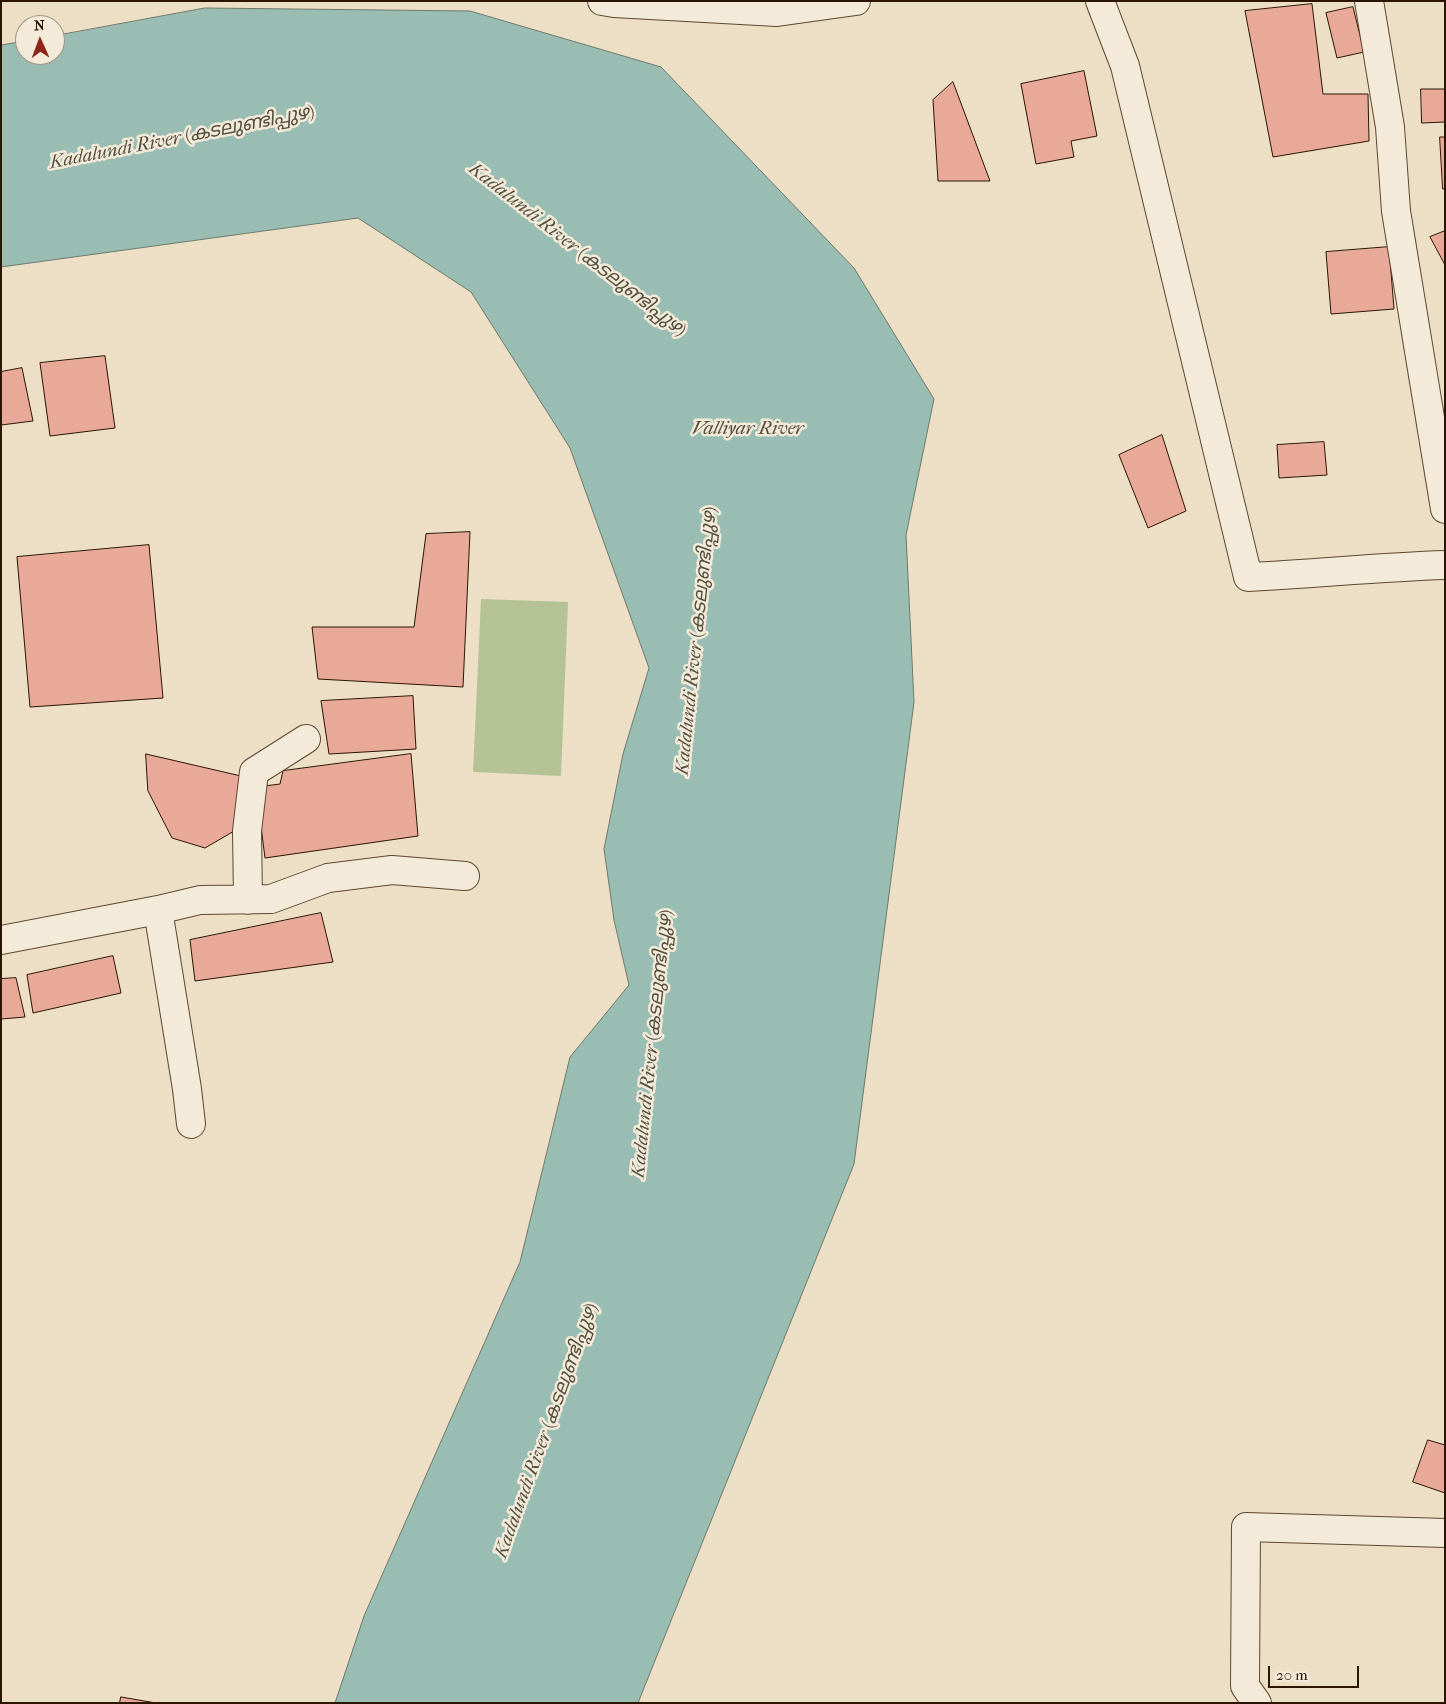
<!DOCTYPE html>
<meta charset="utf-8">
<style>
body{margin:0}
#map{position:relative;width:1446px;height:1704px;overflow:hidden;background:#eddfc5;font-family:"IM FELL French Canon",serif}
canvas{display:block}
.frame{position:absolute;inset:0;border:2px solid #2b1400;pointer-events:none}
.north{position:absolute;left:15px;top:15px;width:50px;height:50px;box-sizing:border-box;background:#f3ead9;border:1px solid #a39482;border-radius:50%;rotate:358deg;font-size:14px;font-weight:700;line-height:20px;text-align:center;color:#2b1400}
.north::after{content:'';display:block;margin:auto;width:18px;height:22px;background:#8f2418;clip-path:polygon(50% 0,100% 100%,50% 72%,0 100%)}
.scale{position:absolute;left:1268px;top:1666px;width:91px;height:22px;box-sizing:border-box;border:2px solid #2b1400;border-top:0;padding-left:6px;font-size:15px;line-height:18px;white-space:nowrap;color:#2b1400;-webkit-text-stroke:4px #f3ead9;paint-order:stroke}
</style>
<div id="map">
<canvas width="1446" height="1704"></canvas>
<div class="frame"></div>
<div class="north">N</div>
<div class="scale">20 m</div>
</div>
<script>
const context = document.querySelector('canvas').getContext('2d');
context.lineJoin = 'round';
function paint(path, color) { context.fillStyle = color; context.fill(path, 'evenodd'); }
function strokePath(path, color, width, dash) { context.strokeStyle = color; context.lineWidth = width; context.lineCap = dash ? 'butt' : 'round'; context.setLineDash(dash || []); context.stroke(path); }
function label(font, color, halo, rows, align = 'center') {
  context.font = font + ' "IM FELL French Canon","Noto Sans Malayalam",serif'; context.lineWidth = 5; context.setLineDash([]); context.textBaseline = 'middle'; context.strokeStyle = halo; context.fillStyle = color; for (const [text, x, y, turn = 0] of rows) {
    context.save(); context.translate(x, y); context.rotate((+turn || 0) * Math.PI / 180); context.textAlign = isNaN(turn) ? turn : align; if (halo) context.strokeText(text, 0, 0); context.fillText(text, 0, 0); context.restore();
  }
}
paint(new Path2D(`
 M481,599L568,602L561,776L473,772Z`), '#b5c296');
const water = new Path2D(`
 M205,8L470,11L661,67L854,268L934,399L906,535L914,702L854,1164L638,1703H335L364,1616L520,1262L570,1057L629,985L614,920L604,849L623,754L649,668L570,448L471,292L358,218L1,267V45L25,41V55H55V36Z`);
paint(water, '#99bdb2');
strokePath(water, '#6d796b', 1);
const building = new Path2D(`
 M1312,4L1323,94H1368L1369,141L1273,157L1245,11Z
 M1353,7L1364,52L1337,58L1326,13Z
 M1084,71L1097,136L1071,141L1074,157L1036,164L1021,84Z
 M953,82L990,181H938L933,100Z
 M1421,89H1445V122L1422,123Z
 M1440,137H1445V189H1443Z
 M1445,231V265L1430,237Z
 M1389,247L1394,309L1331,314L1326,252Z
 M105,356L115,428L50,436L40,363Z
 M22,368L33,421L1,425V372Z
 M1162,435L1186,511L1148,528L1119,455Z
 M1324,442L1327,475L1279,478L1277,445Z
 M470,532L463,687L318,679L312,627H414L426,534Z
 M149,545L163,698L30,707L17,557Z
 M413,696L416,749L329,754L321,701Z
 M146,754L241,776V827L205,848L172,838L148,791Z
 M411,754L418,836L265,858L256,787L280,784L283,771Z
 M321,913L333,962L195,981L190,940Z
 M113,956L121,993L33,1013L27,975Z
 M16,978L25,1017L1,1019V979Z
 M1428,1440L1445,1445V1493L1413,1482Z
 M121,1697L156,1703H120Z`);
paint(building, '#e8a999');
strokePath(building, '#2b1400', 1);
const minor = new Path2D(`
 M602,1L614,3L777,12
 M774,1L777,12L856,1
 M1100,1L1125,66L1248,577C1314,574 1379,567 1445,565
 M1369,1L1390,127L1396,211L1445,509
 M248,900L247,831L254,772L306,739
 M158,910L187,1089L191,1124
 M1,940L158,910L200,900L271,899L328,878L392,870L465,876
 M1257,1703L1245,1686L1246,1527L1445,1533`);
strokePath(minor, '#5c4731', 30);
strokePath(minor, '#f3ead9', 28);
label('italic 19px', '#524f3e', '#f3ead9', [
 ["Kadalundi River (കടലുണ്ടിപ്പുഴ)",182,138,-11],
 ["Kadalundi River (കടലുണ്ടിപ്പുഴ)",577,250,38],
 ["Valliyar River",748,429],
 ["Kadalundi River (കടലുണ്ടിപ്പുഴ)",697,641,-84],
 ["Kadalundi River (കടലുണ്ടിപ്പുഴ)",653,1044,-84],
 ["Kadalundi River (കടലുണ്ടിപ്പുഴ)",547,1431,-70]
]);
</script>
